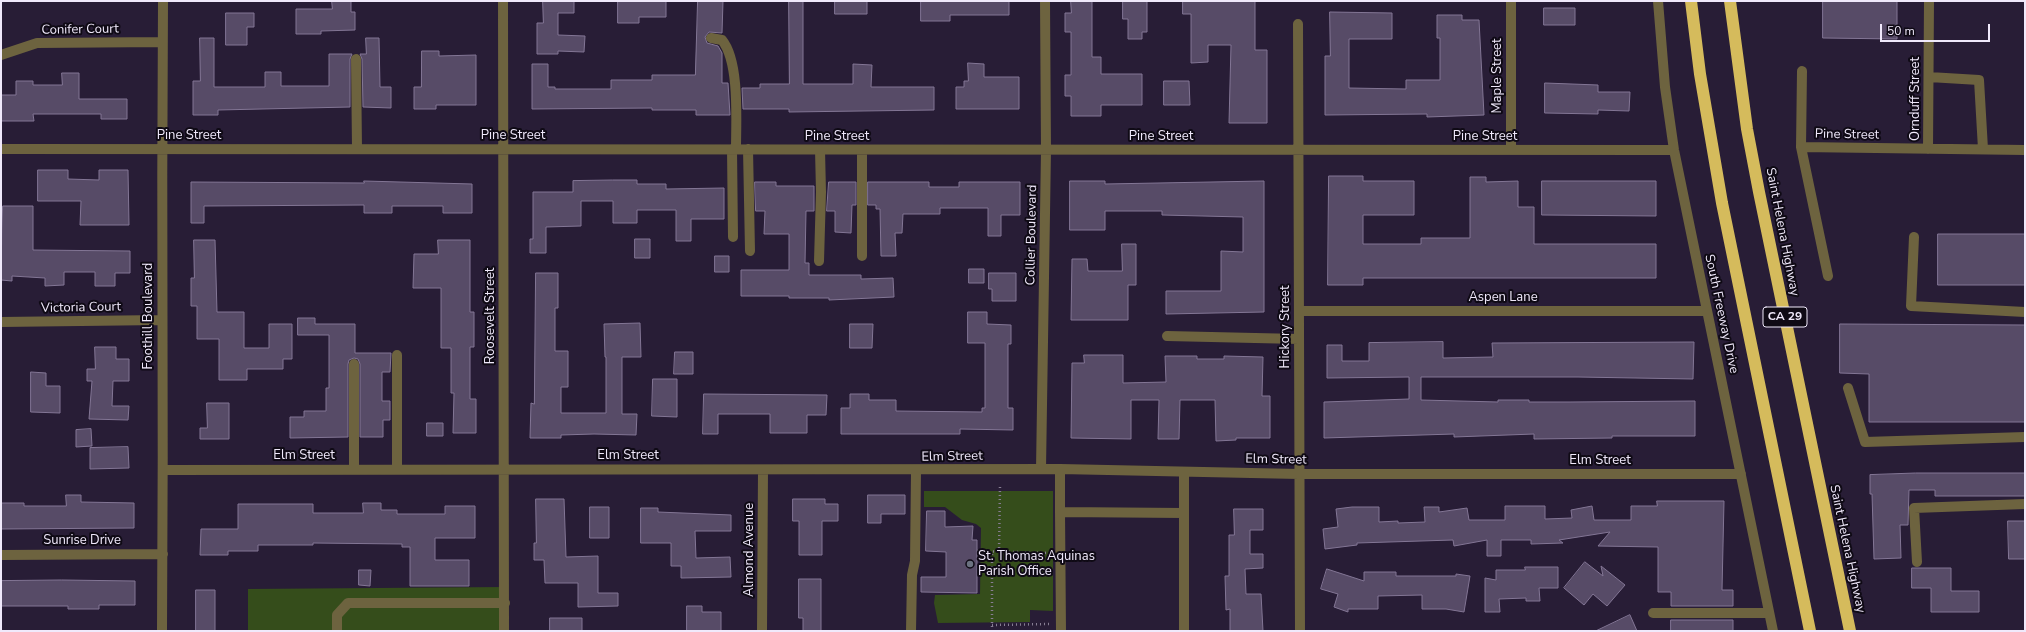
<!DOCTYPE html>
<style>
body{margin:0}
#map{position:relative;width:2026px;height:632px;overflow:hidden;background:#281d36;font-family:"Nunito Sans",sans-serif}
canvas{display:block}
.frame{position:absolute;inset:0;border:2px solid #f0e9fb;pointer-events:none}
.scale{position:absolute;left:1880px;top:24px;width:110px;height:18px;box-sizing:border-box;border:2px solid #f0e9fb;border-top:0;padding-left:5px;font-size:12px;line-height:14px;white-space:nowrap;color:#f0e9fb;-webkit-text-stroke:3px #0f0a15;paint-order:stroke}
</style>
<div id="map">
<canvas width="2026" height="632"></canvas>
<div class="frame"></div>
<div class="scale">50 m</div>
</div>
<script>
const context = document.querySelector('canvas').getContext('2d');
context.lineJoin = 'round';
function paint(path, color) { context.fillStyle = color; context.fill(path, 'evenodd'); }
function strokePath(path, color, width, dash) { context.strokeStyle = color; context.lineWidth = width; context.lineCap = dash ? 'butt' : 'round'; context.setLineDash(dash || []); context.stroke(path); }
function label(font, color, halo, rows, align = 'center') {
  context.font = font + ' "Nunito Sans",sans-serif'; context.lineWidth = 4; context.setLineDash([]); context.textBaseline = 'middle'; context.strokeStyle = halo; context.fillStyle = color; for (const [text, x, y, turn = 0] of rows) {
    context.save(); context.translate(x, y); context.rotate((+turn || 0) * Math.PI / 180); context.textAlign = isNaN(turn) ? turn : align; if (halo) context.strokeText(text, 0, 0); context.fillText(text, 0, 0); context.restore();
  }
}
paint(new Path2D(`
 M924,491H1053V611L1030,610V622L938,623L934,603L935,595L980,594L981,528L976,524L962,520L945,507H924Z
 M505,587L504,631H248V589Z`), '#354d1b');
const building = new Path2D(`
 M332,1H351V12H355V30L321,31V34H296V9H332Z
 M543,1H574V13H558V35L585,36L584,52L558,51V54H537V23H543Z
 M618,1H666V17H639V23H618Z
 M698,1H723L722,33L709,32L705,37L707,43L718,46L722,53V83H728L730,115H696V110H652V108L532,109V64H548V87H555V89H611V80H652V75H695Z
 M789,1H803V84H853V64L872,65L871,87H934V110L789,112V109H743L742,88H760V84H789Z
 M835,1H867V14H835Z
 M921,1H1009V15H950V21H921Z
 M1071,1H1092V57H1101V74H1142V105H1101V116H1071V96H1065V75H1071V32H1065V13H1071Z
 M1123,1H1147V32H1142V39H1128V19H1123Z
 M1183,1H1255V50H1267V123H1229L1231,45H1208V62L1191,63V14H1183Z
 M1823,1H1897V39L1823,38Z
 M1544,8H1575V25H1544Z
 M1330,12L1392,13V39H1349V88L1406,89V80H1440V38H1437V15H1462V20H1479L1484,115L1427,117V114L1325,115V56H1330Z
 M226,13H254V27H247V45H226Z
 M200,38H214V87H265V72H281V86H329V54H352L350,59V107L218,110V115H193V81H200Z
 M366,38H379L380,87H391V108L363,107L362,59L360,54H366Z
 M422,51H439V56L476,55V105H436V109H414V87H421Z
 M968,63L984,64V77H1019V109H956V87H964V81H968Z
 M62,73H79V99H127V119H101V114H33L34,121H1V95H16V81H33V85H62Z
 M1164,81H1189L1190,105H1164Z
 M1545,83L1598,85V92H1630L1629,111L1598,110V114L1545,113Z
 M38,170H68V179L99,180V170H128L129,225H80L81,201H38Z
 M1329,176H1363V181H1414V215H1363V244H1421V238H1470V177H1486V182L1518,181V207H1534V244H1656V278H1363V285H1328Z
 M613,180H637V184H666V189L724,188V219H691V241H676V210H637V223H613V201H581V226L546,227V253H530V239H533V192H573V181Z
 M364,181L472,184V213H443V206H392V213H364V205L204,206V223H191V182L364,183Z
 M1070,181H1105V184L1264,181V312L1166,314V291H1221V251L1243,252V217L1162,215V211H1105V230H1070Z
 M1542,181H1656V216L1542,215Z
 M755,182H776V186H814V211H806L805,263H809V275H861V279L893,278L894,297L829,300V298H789V296H741V270H789V234H764L765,211H756Z
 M829,182H856V205H852L851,233L835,232V211H827Z
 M868,182H929V187H959V182H1020V215H1001V236H988V208H940V214H903L902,233H895L896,256H881L880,209H876V205H868Z
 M3,206H33V250L130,251V273H115V286H95V272H64V285L45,286V278L12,276V281L1,280Z
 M1938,234H2025V285H1938Z
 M635,239H650V258H635Z
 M194,240H215L217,312H244V348H269V324H292V359H283V369H247V380H219V339H197V306H191V278H194Z
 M438,240H470V312H474V347H470V399H476V433H453L454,393H451V348H441V288H413L414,254H438Z
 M1122,244H1136V285H1128V320H1071L1072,259H1087L1088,271H1122Z
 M715,256H729V272H715Z
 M969,269H984V283H969Z
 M536,273H558V308H555V351H568V387H561V413H606V357H605L604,324L640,323L641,357H622V414H637L636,435L594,434L561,435V438H530L531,403L534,404Z
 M989,273H1016V301H992V289H989Z
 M968,312H987V324L1011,325V344H1008V408H1013V430L960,429V434H841V408H850V394H869V400H896V411L982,412V408H985V343H968Z
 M298,318H315V324H355V353H391L390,372H382V401H390V420H383V437H360V364L358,359L354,358L349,360L348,364V437L290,438V417H304V411H326V388H329V335H298Z
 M850,324H873L872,348H850Z
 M1840,324L2025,325V422H1869V374L1840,373Z
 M1443,342V358L1493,357L1492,343L1694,342L1693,379L1578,377H1421V400L1498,402V400H1529V402H1570L1695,401V436H1612V438L1534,439V434L1454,437V434L1324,438V402L1409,399V377L1327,378V345H1342V361H1369V343Z
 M95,347H116V359H129V381H113L112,406H129L128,420L89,419L92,381H87V369H95Z
 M675,352H693V374H674Z
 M1084,355H1123V383L1166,382L1165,356H1197V359H1224V356L1263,357L1262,396H1270V438H1236V440L1216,441L1215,400H1180L1179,439H1158L1159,400H1131V439L1071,438L1072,363H1084Z
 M31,372L46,373V386H60V413L31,412Z
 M653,379H677V417L652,416Z
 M704,394L827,395L826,415H807V433H770V414H718V434H703Z
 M207,403H229V439H200V428H207Z
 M427,423H443V436H427Z
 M91,429L92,446L76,447V430Z
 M128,447L129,468L90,469V448Z
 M1916,473H2025V496H1935V490H1909L1908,525H1900L1901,558L1874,559L1872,494H1870V475Z
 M66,495H81V502L134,503V528L1,529V503H24V506H66Z
 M868,495H905V514H881V523H868Z
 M536,499H564L566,557L598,556V593H618V606L578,607V583H545L544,560H534V543H536Z
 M793,499H825V504H838V521H822V555H799V521H793Z
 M1657,501H1724L1722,590H1733V606H1671V592H1658V547L1598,546L1610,532L1559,540L1563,543L1531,544V540H1501V556H1487V540L1454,546L1453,540L1357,543V545L1325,549L1323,529L1338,527L1336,509L1352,507H1379V522L1398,521V523L1425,522L1424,507H1439V512L1467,508L1469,520H1505V506H1545V519L1572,518L1571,510L1592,506L1594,520H1631V506H1657Z
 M363,503H381V510H397V514H445V506H475V538H435V560H469V586H410V547H402V544L313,543V545H258V551H228V555H200L201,529H238V504H313V513H363Z
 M590,507H609V538H590Z
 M641,508H658V512L731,515V531H695L696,558L730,557L731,577L681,578V566H671V543H641Z
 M1234,509H1263V530H1250V554H1263V568L1245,569L1246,594H1261L1263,631H1230V609L1226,610L1225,576H1229V535H1234Z
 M927,511H945V527L973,526L972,540H977V593L921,592V577H946V552L926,551Z
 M2008,521H2025V559H2009Z
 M1585,562L1603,576L1601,566L1625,585L1607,606L1593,594L1584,605L1564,588Z
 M1525,567H1558V588H1539L1540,601H1526V598L1499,599L1500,612H1485V578L1496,580V570H1525Z
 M1912,568H1951V591H1979V612H1931V588H1912Z
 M1327,569L1364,581V572H1396V576H1456V574L1470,576L1464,612L1446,609H1422V595L1378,596V609H1348V612L1334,607L1338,594L1321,589Z
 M359,570H371L370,586L359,585Z
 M799,579H821V631H803V618H799Z
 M62,580L135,581V605H99V609H68V606H1V581Z
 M196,590H215V631H196Z
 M687,606H702V612H721V631H687Z
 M1630,615L1637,631H1596Z
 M550,618H582V631H550Z
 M1671,620H1733V631H1671Z`);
paint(building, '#574b67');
strokePath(building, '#837695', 1);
strokePath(new Path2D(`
 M977,551L1050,553
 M999,552L1000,486
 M992,625L1050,624
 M992,631V551`), '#877e93', 2.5, [1, 3]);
strokePath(new Path2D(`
 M503,1L504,631
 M1511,1V150
 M1658,1L1665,87L1674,150L1773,631
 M1298,24L1300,631
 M711,38L722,40C740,62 736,122 736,149
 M1,55L37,43L162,42
 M356,59L357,149
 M1929,77L1979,80L1983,149
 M1801,147L1802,71
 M1,149L1674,150
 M732,149L733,237
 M748,149L750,251
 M1928,149L1929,1
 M862,150V256
 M1914,237L1911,306L2025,312
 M819,261L821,192L820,150
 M1828,276L1801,147L2025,150
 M1299,311H1707
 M1,322L161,320
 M1167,336L1299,339
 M1848,388L1865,442L2025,437
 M354,469V364
 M397,469V355
 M1041,469L1046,150L1045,1
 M1060,469V512
 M164,470L1060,469L1299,474H1741
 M1184,472V513
 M1,555L163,554
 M1917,562L1914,508L2025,504
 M1653,613H1769
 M162,631C164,421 161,211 163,1
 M337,631V615L348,603H505
 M762,631L763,470
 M911,631L912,575L915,561L916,471
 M1061,631L1060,512L1184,513V631`), '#6d633f', 10);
strokePath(new Path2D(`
 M1691,1L1700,74L1722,203L1810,631
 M1730,1L1747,129L1759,192L1850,631`), '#d5bb5c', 12);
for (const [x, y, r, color] of [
 [970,564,4,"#6b7280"]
]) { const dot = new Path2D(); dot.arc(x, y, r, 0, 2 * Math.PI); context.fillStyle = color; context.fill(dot); strokePath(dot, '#0f0a15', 1.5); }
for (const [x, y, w] of [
 [1785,317,44]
]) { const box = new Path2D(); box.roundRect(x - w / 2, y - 10, w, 20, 3); context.fillStyle = '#0f0a15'; context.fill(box); strokePath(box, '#f0e9fb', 1); }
label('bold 12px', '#f0e9fb', null, [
 ["CA 29",1785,317]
]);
label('13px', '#f0e9fb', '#0f0a15', [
 ["Conifer Court",80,30,-1],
 ["Maple Street",1498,76,-90],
 ["Ornduff Street",1916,99,-90],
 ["Pine Street",1847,135,1],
 ["Pine Street",189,136],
 ["Pine Street",513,136],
 ["Pine Street",837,137],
 ["Pine Street",1161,137],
 ["Pine Street",1485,137],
 ["Saint Helena Highway",1782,232,79],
 ["Collier Boulevard",1032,235,-89],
 ["Aspen Lane",1503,298],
 ["Victoria Court",81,308,-1],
 ["South Freeway Drive",1721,314,78],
 ["Foothill Boulevard",149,316,-90],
 ["Roosevelt Street",491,316,-90],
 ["Hickory Street",1286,327,-90],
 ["Elm Street",304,456],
 ["Elm Street",628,456],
 ["Elm Street",952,457,-1],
 ["Elm Street",1276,460,1],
 ["Elm Street",1600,461],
 ["Sunrise Drive",82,541],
 ["Saint Helena Highway",1847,549,78],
 ["Almond Avenue",750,550,-90]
]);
label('13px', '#f0e9fb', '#0f0a15', [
 ["St. Thomas Aquinas",978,557],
 ["Parish Office",978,572]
], 'left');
</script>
